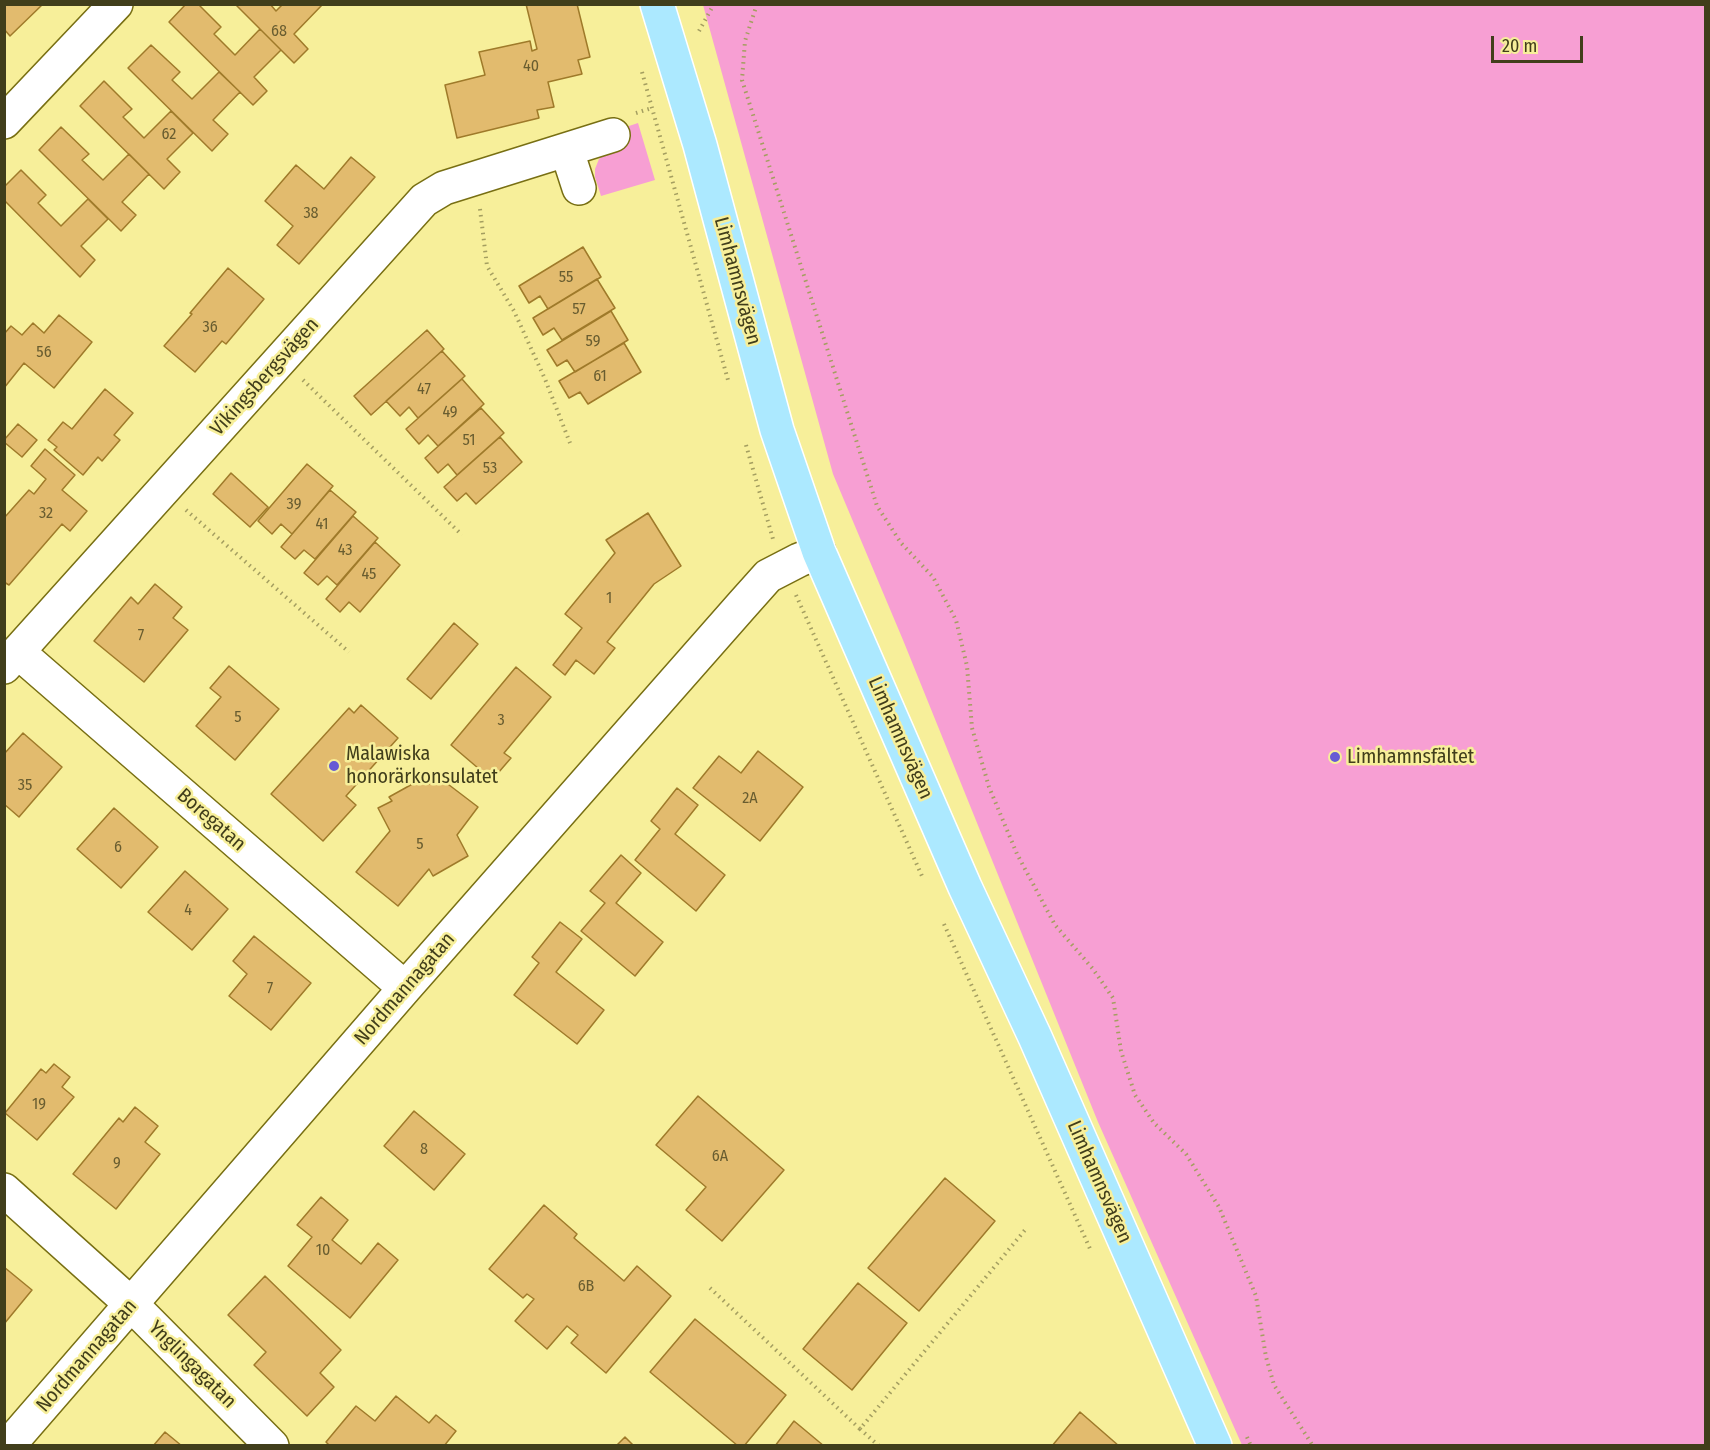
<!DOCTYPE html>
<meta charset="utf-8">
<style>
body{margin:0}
#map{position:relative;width:1710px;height:1450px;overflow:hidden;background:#f7ef9a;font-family:"Fira Sans Condensed",sans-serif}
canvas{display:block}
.frame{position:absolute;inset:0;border:6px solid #413e1b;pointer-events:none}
.scale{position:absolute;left:1491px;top:36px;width:92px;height:27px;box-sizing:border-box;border:3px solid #413e1b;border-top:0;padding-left:8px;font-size:18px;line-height:21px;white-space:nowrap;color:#413e1b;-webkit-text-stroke:4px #f7ef9a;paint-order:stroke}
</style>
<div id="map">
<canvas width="1710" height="1450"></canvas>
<div class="frame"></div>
<div class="scale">20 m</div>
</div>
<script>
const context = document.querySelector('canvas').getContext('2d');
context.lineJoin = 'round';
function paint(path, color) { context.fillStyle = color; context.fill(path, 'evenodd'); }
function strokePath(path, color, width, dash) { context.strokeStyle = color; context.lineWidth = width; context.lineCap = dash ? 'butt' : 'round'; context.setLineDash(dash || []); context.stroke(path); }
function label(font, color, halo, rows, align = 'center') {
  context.font = font + ' "Fira Sans Condensed",sans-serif'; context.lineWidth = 5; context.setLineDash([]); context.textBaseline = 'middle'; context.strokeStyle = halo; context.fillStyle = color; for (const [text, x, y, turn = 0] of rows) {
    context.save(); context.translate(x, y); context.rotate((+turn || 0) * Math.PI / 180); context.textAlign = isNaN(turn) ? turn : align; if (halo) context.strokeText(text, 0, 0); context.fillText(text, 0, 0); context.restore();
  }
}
paint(new Path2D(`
 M703,5H1705V1445H1242L1098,1122L903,640L833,474Z
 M638,123L655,180L601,196L595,177V169L599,159L605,153L617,130Z`), '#f79fd3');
const building = new Path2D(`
 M4,4H43L10,36L4,29Z
 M186,4H198L221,27L214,34L235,55L260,29L281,50L254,77L267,91L253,105L169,22Z
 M235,4H270L276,11L283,4H323L294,34L308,49L294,63Z
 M526,4H577L590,57L578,60L582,74L548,82L554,107L537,110L539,118L457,138L445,85L485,75L479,52L530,41L532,51L537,49Z
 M151,45L180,72L172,80L192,99L219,72L240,92L213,120L228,134L212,151L128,68Z
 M104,81L132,109L123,117L144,138L171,111L193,133L167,159L180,172L164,189L80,106Z
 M61,127L89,154L82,160L103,180L129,154L149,174L122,202L136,215L121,231L39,150Z
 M351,157L375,177L299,264L277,245L293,226L265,201L296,165L324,189Z
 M21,170L46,195L38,203L61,226L88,199L108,219L81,246L95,260L80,277L4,200V187Z
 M583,247L601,277L548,309L540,296L529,303L519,286Z
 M228,268L264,299L226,344L222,341L195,372L164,346L192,314L190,313Z
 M597,279L615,308L562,340L554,328L543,335L533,318Z
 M611,311L628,340L575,372L567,360L557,366L547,350Z
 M59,315L92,342L54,388L24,363L4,388V334L11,326L22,335L33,323L44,333Z
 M427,330L444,349L371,415L354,396Z
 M624,343L641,372L588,404L580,392L569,398L559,381Z
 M442,351L465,376L418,418L409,407L400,416L386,401Z
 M462,379L484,404L438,446L428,435L419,444L406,429Z
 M105,389L133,413L114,435L120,440L102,461L98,457L83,475L54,450L57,447L48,440L63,422L72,429Z
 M481,408L504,433L457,475L448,464L438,473L425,458Z
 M18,424L37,440L22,457L4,442V440Z
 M500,437L522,462L476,504L466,493L457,501L444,487Z
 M45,449L75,475L62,490L87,511L70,531L62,524L9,585L4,582V518L29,490L34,494L46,479L31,466Z
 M307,464L333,486L292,534L281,524L272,534L258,521Z
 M231,473L268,507L250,527L213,494Z
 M330,490L356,512L315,559L304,550L295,559L281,547Z
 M648,513L681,566L654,584L607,642L615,648L594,674L576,660L565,675L553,665L582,628L565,614L615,553L606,540Z
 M353,516L378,538L337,585L327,576L318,585L304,573Z
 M375,542L400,565L360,612L349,602L340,612L326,599Z
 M155,584L182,607L173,618L188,630L144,682L94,641L131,597L138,604Z
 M454,623L478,644L431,699L407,679Z
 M229,666L279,709L235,760L196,726L221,697L210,688Z
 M516,667L551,697L504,753L511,758L492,780L451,745Z
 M361,705L398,738L346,796L356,805L323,841L271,794L349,708L354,713Z
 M23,733L62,767L19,817L4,804V754Z
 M758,751L803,787L760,841L693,788L719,756L741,773Z
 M436,775L478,807L457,835L468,856L433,876L429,869L398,906L356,872L390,831L378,808L392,801L389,797L425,777L429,784Z
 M677,788L698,805L675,834L725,875L696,911L635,860L660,829L651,821Z
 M114,808L158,847L121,888L77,849Z
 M621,855L641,873L616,903L663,942L635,976L581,931L605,903L590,891Z
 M185,871L228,909L192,950L148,912Z
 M560,922L582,939L556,972L604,1010L577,1044L514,995L539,963L532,957Z
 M254,936L311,983L271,1030L229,996L247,974L233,961Z
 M54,1064L70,1077L62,1087L74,1097L37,1140L5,1113L41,1069L46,1073Z
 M698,1096L784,1170L722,1241L686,1210L706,1187L656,1145Z
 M135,1107L158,1126L145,1142L160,1154L116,1209L73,1174L119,1118L123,1122Z
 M414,1111L465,1154L434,1190L384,1146Z
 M945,1178L995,1221L919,1311L868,1268Z
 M321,1197L348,1220L332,1240L361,1264L378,1243L398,1260L350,1318L288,1266L312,1237L297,1225Z
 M544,1205L577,1234L574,1238L624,1281L637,1266L671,1296L606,1373L571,1343L578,1335L567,1326L547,1349L515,1321L534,1299L527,1294L523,1298L489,1269Z
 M4,1267L32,1290L4,1324Z
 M265,1276L341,1350L320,1373L334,1387L307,1416L254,1365L266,1352L228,1315Z
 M858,1283L907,1323L852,1390L803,1349Z
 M695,1319L786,1395L744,1446H738L650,1372Z
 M396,1396L429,1423L436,1415L456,1431L444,1446H330L326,1442L356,1406L375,1421Z
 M1080,1412L1119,1446H1052Z
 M794,1421L824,1446H775Z
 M165,1432L182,1446H153Z
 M625,1437L634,1446H616Z`);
paint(building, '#e2bb6e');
strokePath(building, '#9f7a2a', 1.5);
const minor = new Path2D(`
 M4,122L116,4
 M567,151L579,188
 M18,652L405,988
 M4,667L424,200L444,188L613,135
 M4,1190L131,1304L272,1446
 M8,1446L405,988L743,604L768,576L799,560L819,552`);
const major = new Path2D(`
 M657,4L700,145L777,430L819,552L965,887L1035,1037L1215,1446`);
strokePath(minor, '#786f13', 36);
strokePath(major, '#fff', 36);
strokePath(new Path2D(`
 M757,4L745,41L742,80L877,506L901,543L933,577L956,620L967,666L972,728L989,787L1017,854L1055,925L1093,969L1113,998L1121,1051L1135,1095L1154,1123L1186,1154L1219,1207L1256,1296L1266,1357L1274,1385L1313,1446
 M699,31L714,4
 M642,72L728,380
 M636,113L652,108
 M480,209L487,266L514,311L545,379L570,443
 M303,380L462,535
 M746,445L773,539
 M186,510L349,652
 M796,595L922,876
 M944,924L1091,1251
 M710,1288L860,1429
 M1247,1437L1251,1446
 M879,1446L860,1429L1025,1230`), '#a49e60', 4, [1.5, 4.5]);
strokePath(minor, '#fff', 33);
strokePath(major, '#ace9ff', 33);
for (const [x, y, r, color] of [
 [1335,757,6,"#675ad4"],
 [334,766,6,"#675ad4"]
]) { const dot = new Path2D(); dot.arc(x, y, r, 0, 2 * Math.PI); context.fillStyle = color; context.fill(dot); strokePath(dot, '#f7ef9a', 2); }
label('16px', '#695d30', null, [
 ["68",279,32],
 ["40",531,67],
 ["62",169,135],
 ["38",311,214],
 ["55",566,278],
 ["57",579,310],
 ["36",210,328],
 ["59",593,342],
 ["56",44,353],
 ["61",600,377],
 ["47",424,390],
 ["49",450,413],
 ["51",469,441],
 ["53",490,469],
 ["39",294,505],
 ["32",46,514],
 ["41",322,525],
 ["43",345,551],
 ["45",369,575],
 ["1",609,599],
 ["7",141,636],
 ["5",238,718],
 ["3",501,721],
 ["35",25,786],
 ["2A",750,799],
 ["5",420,845],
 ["6",118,848],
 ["4",188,911],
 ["7",270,989],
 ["19",39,1105],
 ["8",424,1150],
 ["6A",720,1157],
 ["9",117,1164],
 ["10",323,1251],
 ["6B",586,1287]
]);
label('20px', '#413e1b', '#f7ef9a', [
 ["Limhamnsvägen",737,281,75],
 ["Vikingsbergsvägen",265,377,-48],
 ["Limhamnsvägen",900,738,66],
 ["Boregatan",211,820,41],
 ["Nordmannagatan",405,989,-49],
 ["Limhamnsvägen",1099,1182,66],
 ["Nordmannagatan",87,1356,-49],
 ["Ynglingagatan",192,1365,45]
]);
label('20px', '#413e1b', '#f7ef9a', [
 ["Malawiska",346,754],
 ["honorärkonsulatet",346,777],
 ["Limhamnsfältet",1347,757]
], 'left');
</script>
